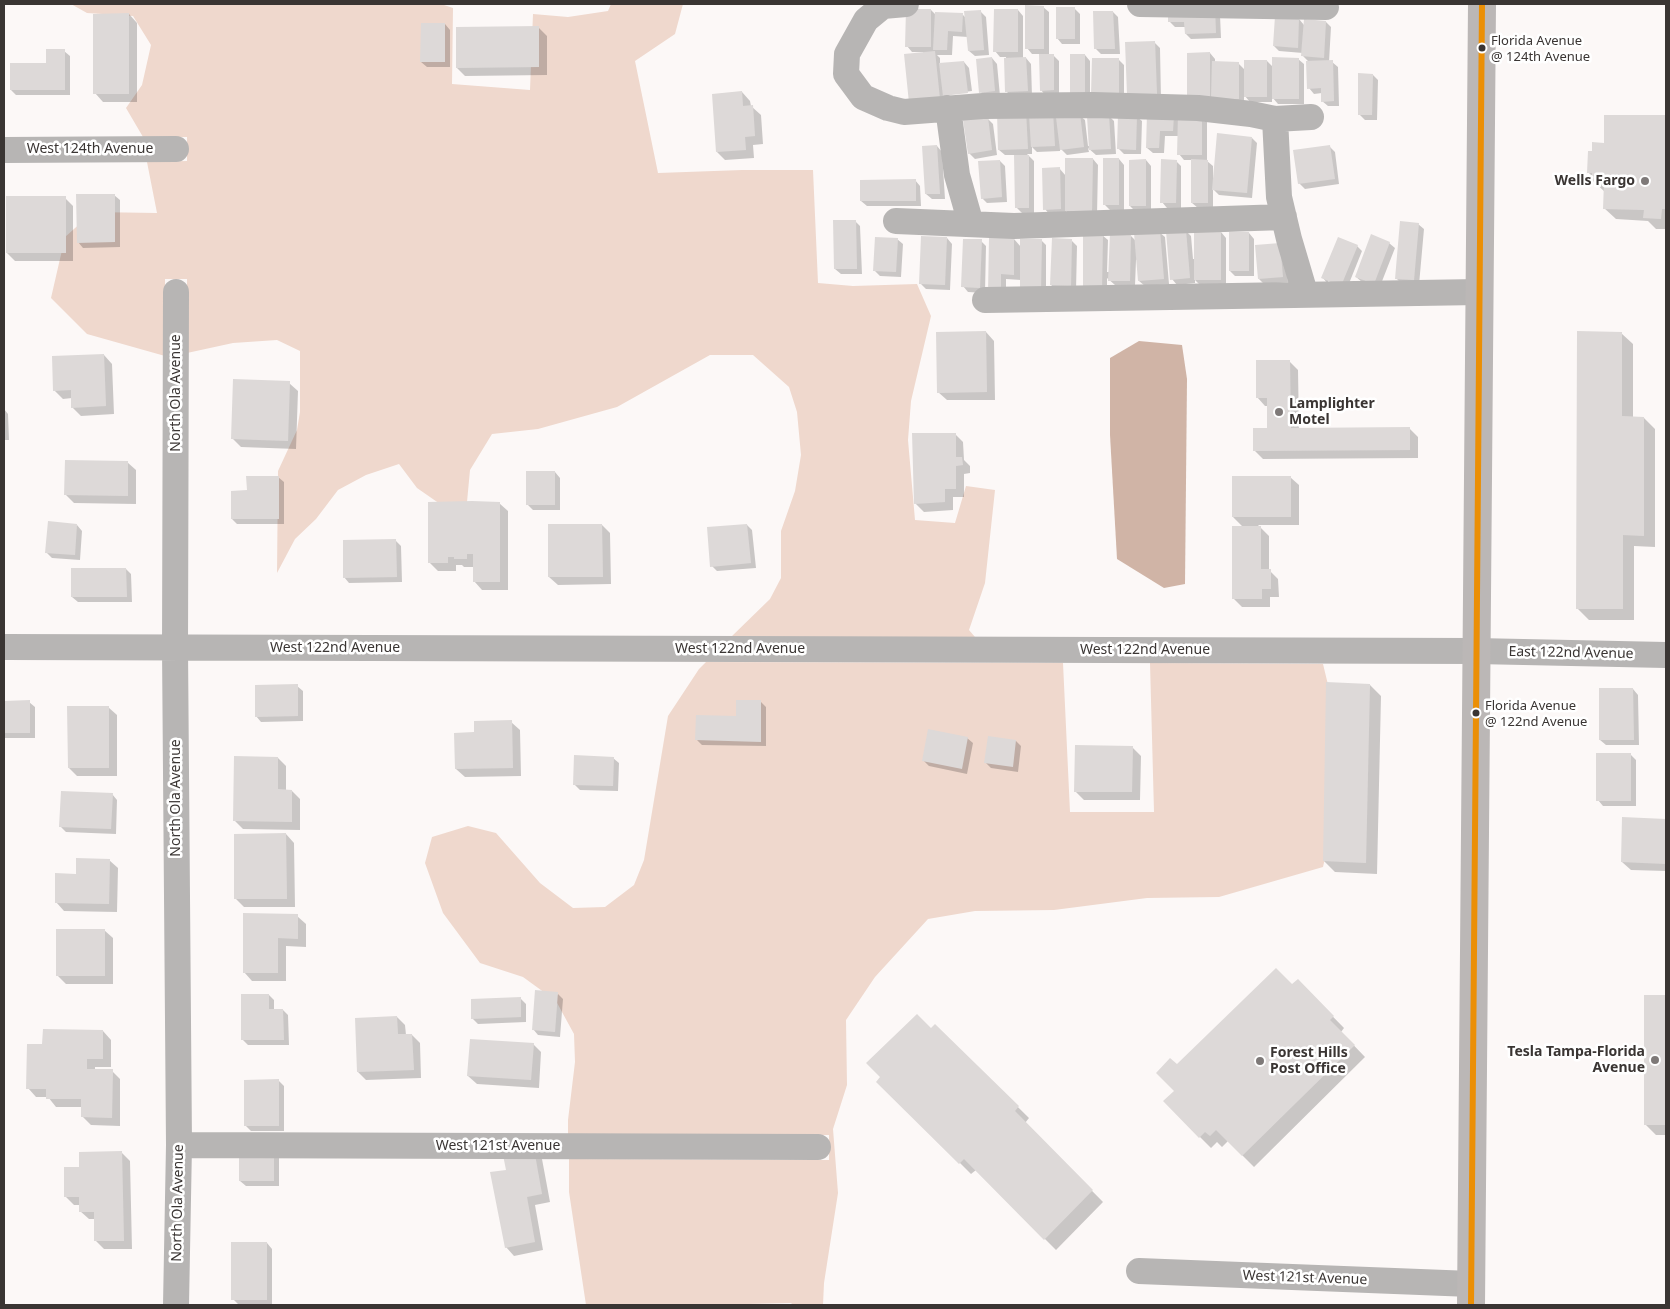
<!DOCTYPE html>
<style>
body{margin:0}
#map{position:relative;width:1670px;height:1309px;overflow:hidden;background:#fcf8f7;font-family:"Noto Sans",sans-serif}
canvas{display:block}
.frame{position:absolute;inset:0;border:5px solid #3a3533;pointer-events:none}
</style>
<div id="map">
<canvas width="1670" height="1309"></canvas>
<div class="frame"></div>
</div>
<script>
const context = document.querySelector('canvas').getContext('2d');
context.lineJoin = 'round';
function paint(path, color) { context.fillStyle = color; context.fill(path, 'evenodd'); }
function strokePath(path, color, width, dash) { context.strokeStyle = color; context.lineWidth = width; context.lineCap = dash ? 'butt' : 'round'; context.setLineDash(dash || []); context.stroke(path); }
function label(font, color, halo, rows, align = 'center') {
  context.font = font + ' "Noto Sans",sans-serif'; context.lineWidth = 5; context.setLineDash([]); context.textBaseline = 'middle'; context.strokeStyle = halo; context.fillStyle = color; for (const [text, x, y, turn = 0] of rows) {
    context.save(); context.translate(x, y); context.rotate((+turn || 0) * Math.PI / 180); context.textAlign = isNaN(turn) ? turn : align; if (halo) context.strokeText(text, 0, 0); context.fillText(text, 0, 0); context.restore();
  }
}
paint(new Path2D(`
 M71,4H441L453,8L452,84L530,90L533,14L568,17L608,11L611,4H683L675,34L635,61L658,173L742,170H813L818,283L853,286L917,284L931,316L911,401L908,440L915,520L955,523L966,486L995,490L985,583L969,630L975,637H731L770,599L781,578V531L795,491L801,455L797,412L789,387L753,355H710L617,407L538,429L492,434L470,470L467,502L453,513L417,488L399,464L366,475L338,490L316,519L295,539L277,573L278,471L297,430L300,412V351L277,340L233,343L187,353V279H165V356L87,334L51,298L65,237L93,212L157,213L147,162L187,161V137H143L126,108L142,85L151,45L133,16L87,13Z
 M706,662L1063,663L1070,812H1154L1150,663L1323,664L1339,730L1337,806L1323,867L1219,897L1147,898L1054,910L975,911L928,919L875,977L846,1020L847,1085L833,1129L838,1193L824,1283L823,1305H793L791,1303L749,1304V1305H586L569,1192V1159L829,1160V1135L568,1134V1120L575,1062L574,1034L556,1001L523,977L480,963L443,913L425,863L432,837L468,826L496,833L540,883L573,908L605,907L634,885L644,860L668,716L699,669Z`), '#efd8cd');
paint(new Path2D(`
 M1139,341L1182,345L1187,379L1185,584L1164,588L1117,559L1110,435V358Z`), '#d0b4a6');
paint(new Path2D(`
 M1043,7L1049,12V55H1053L1059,61V95L1046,96L1041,90V54H1032L1027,48Z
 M1074,8L1080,14V44H1062L1057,38Z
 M931,10L936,15L962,14L966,18L980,11L986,17L989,55L975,56L969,51L968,37L953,36L952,55H937L940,58V64L964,62L969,68L972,91L947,94L945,104L916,108L923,52H912L907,46Z
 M1018,10L1023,16V58H1026L1031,64L1032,96L1012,97L1007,92L1006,57H1000L995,51Z
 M1113,12L1118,17L1120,54H1101L1096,49Z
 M129,14L137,23V102H103L95,93Z
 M1220,15L1221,38L1191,39L1186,34V27H1175L1170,22Z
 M1299,19L1304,25L1326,22L1331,27L1329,62H1332L1338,67L1339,106H1328L1322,101V93L1314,94L1309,88L1310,63L1303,56V53L1279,51L1274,46Z
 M445,24L450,30V67H427L421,62Z
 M538,27L547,36V75L465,76L457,68Z
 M1154,42L1160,48L1161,99L1134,100Z
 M64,51L70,56V95H16L11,90Z
 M1210,53L1215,59V63H1238L1245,70L1267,61L1274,68L1298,59L1304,64V104H1278L1272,97V102H1250L1244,95V104H1194Z
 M1085,55L1090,61V98H1077Z
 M992,58L997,64L1000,96L986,98L981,92Z
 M1119,60L1124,65V99H1098Z
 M1373,75L1378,80L1377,120H1365L1359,114Z
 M742,92L750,101L751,106L761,115L763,144L753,145L754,158L725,160L717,152Z
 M998,113L1079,115L1085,120L1088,146H1090L1108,115L1114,121L1116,154L1096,155L1088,148L1089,152L1067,155L1060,148V151L1037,152L1032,147V154H1027L1034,161V213H1022L1016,207V155H1005L999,150Z
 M1149,115L1179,116L1207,122V161L1213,166V179H1215L1252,138L1257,143L1252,198L1219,195L1213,189V208H1198L1192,203V160H1184L1179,154V136H1165L1164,153H1153L1147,148Z
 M1136,116L1142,121L1141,154H1124L1118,148Z
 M1605,116H1666V229H1656L1648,221L1616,219L1604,208L1605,192L1593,181V177L1588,172L1593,153L1605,144Z
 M987,118L993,124L997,155L975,159L969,153Z
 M937,146L942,152L945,199H932L926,194Z
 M1330,147L1335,152L1339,184L1305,189L1299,183Z
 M1093,159L1098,165L1097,216H1071L1066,211V214L1050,215L1045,209L1059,168L1066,176Z
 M1119,159L1124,165V210H1110L1105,205Z
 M1146,160L1151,166V211H1135L1130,206Z
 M1000,161L1005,166L1007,202L987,203L982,198Z
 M1176,161L1181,166V208H1167L1162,202Z
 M915,180L920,186L921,206H867L861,201Z
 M114,195L120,200V247L83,248L78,242Z
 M65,198L73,206V261H15L7,253Z
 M855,221L860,226L862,274H841L835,269Z
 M1418,224L1424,229L1419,285L1402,284L1396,278Z
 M1186,231L1191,236L1193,259H1195L1221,232L1226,238V285H1200L1195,280V283L1177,285L1172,279Z
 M1159,232L1165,237L1169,284L1145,286L1139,281L1138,259L1136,260L1135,286L1115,285L1107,278V294H1090L1102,235L1108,240L1107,272H1110L1131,236L1136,241Z
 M1249,233L1254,239V276H1235L1230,271Z
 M947,238L952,244L950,290L926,289L921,284Z
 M897,239L903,244L901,277L880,276L875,271Z
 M1014,239L1021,247L1041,240L1046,245V294L1021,280L1006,279V298L989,292Z
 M981,241L986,246L985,293L968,292L963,286Z
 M1072,241L1077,246L1076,291L1057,290L1051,285Z
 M1389,243L1395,248L1379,289L1362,282L1356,277Z
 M1357,246L1362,251L1346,291L1328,284L1323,278ZM1328,280L1346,290L1328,282Z
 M1285,250L1288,282L1264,284L1259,279Z
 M986,332L994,341L995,400H947L938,392Z
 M1621,333L1633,344V417L1644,418L1655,429V547L1634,546V620H1589L1577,608Z
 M104,355L112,364L114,414L81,416L72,407V398L63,399L54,390Z
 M1290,362L1298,370L1299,429L1409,428L1418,437V458L1263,459L1255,451L1268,430V406H1265L1257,397Z
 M289,383L298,391L296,449L241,447L233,439Z
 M4,409L8,414L9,440H4Z
 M955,434L963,442L964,460L970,466V473L964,474V497H953V510L924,512L915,503Z
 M127,462L136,470V504L74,503L66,495Z
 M555,472L560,478V510H533L527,504Z
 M278,477L284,482V524H237L232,519L248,492Z
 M1290,477L1299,485V525H1258L1269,536V570L1278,579L1279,597H1270V607H1242L1234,599L1243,527L1233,517Z
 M499,503L508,511V590H482L474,581V567H464L462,565H456V571H438L429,562Z
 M77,525L82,531L80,560L52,558L46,552Z
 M602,525L610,533L611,584L558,585L549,577Z
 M747,525L752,530L756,568L717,571L712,566Z
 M396,541L401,546L402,582L349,583L344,577Z
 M126,569L131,574L132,602H78L72,597Z
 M1370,685L1381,696L1377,874L1335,872L1324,861Z
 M297,686L303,691V721L261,722L256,716Z
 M1633,689L1638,695L1639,745H1606L1600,740Z
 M4,702H29L35,707V738H4Z
 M761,702L766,707V746L702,745L697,740Z
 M108,707L117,715V776H77L69,768Z
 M511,722L520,730L521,776L465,777L456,769L475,733Z
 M989,737L1016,741L1021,746L1018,772L991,768L986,763Z
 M967,738L973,743L967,774L929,766L923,760Z
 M1132,747L1141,756L1140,800H1084L1075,791Z
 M1631,755L1636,760V806H1603L1598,800Z
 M278,758L286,766V791H292L300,799V830L243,829L235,821Z
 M613,758L619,763L618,791L580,790L574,784Z
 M112,794L117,800L116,834L66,832L61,827Z
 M1623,818L1666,820V871L1631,870L1622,862Z
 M286,834L294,843L295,907H244L236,899Z
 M109,860L118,868L117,912L64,911L56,902L77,875Z
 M297,916L306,924V947L286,946V981H252L244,972Z
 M104,930L113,938V984H66L57,975Z
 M1298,981L1344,1028L1341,1032L1365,1057L1254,1167L1228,1141L1222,1147L1217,1142L1211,1148L1164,1101L1175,1091L1177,1066Z
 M558,994L563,999L560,1037L538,1035L533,1029Z
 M269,995L274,1000V1010H283L288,1015L289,1045H248L242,1039Z
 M1645,996H1666V1135H1656L1645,1124Z
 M521,999L526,1004V1022L478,1024L472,1018Z
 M397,1017L405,1025L406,1035H412L420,1043L421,1078L366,1080L358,1072Z
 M935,1025L1029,1118L1025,1123L1103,1202L1056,1250L976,1170L971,1174L878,1081Z
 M103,1031L111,1040V1067H95V1070L112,1071L120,1079V1126L91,1125L82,1116L83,1107H56L48,1097H36L28,1088L44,1046Z
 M533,1044L541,1052L539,1088L477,1084L468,1076Z
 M278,1080L284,1086V1131H251L245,1125Z
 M240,1152L279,1157V1186H246L240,1181Z
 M122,1153L130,1161L132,1249H104L96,1241L95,1219H89L80,1211V1205H74L66,1197L80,1168Z
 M505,1156L542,1159L550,1202L535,1205L543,1250L514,1256L506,1247L507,1171Z
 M267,1243L272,1249V1304H238L233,1299Z`), '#0003');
paint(new Path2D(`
 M1025,5L1044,6V49H1025Z
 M1056,7H1075V39H1056Z
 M1215,8L1216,33L1185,34L1184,22H1168V10Z
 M906,9H931V47H905Z
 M994,9H1018V52H993Z
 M981,10L984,50L968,51L964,11Z
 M1093,11H1113L1115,49H1094Z
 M935,12L963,13L962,32L948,31L947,50H933Z
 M129,13V94H93V14Z
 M1275,16L1299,18L1298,48L1273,46Z
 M1304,19L1326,21L1324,58L1301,56Z
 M421,23H445V62H420Z
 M539,26V67L456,68V27Z
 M1155,41L1157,94L1127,95L1125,42Z
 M46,49H65V90H10V63H46Z
 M935,51L940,99L909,103L904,54Z
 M1210,52V99H1187V53Z
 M1039,54H1054V90L1040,91Z
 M1070,54H1085V93H1070Z
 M992,57L995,91L979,93L976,59Z
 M1026,57L1028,91L1005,92L1004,58Z
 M1272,57L1299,58V99H1272Z
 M1092,58H1119V94H1091Z
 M1244,60H1267V97H1244Z
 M1333,60L1334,101L1321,102V88L1307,89L1306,61Z
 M964,61L968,93L943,96L939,63Z
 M1212,61L1239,62V99H1211Z
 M1358,73L1373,74L1372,115H1358Z
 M742,91L743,106L753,105L755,136L745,137L746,150L716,152L712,94Z
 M1026,111L1028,149L998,150L997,112Z
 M1053,112L1055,146L1031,147L1029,114Z
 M1080,113L1084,147L1060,150L1056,117Z
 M1147,113L1174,114L1173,131H1160L1159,148H1146Z
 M1109,114L1111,149L1089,150L1087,116Z
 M1118,114H1137L1136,150L1117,149Z
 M1178,115H1202V155H1177Z
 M1604,115H1666V209H1662L1661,219L1643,218L1644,210L1603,209L1604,182L1592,181V173H1587L1588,151H1592V142L1604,143Z
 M988,117L992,150L968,154L963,120Z
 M1217,133L1252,137L1247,193L1212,190Z
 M937,145L940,194H925L922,146Z
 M1330,145L1335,179L1298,184L1293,150Z
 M1014,155H1029V208H1015Z
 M1065,158H1093L1092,211H1065Z
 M1103,158H1119V205H1103Z
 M1146,159V206H1129V160Z
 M1161,159L1177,160L1176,203H1160Z
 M1191,159L1208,160V203H1191Z
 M1000,160L1002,197L981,199L978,161Z
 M1060,167L1061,209L1043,210L1042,168Z
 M916,179V201H860V180Z
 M76,194H115V242L77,243Z
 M6,196H66V253H6Z
 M833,220H856L857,269H834Z
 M1400,221L1419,223L1414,280L1395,279Z
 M1160,230L1164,279L1138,281L1134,233Z
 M1186,230L1190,278L1170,280L1166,231Z
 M1194,231H1221V280H1194Z
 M1229,232H1249V271H1229Z
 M1083,233L1103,234L1102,289H1083Z
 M1110,233L1131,234L1130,281H1108Z
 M1371,234L1390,242L1374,284L1355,277Z
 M921,236L947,237L945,285L919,284Z
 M875,237L898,238L896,272L873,271Z
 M1338,237L1358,245L1341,286L1321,278Z
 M989,238H1014V275L1001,274V293H988Z
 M1052,238L1072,239L1071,286L1050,285Z
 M963,239H982L980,288L961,287Z
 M1020,239H1042L1041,289H1020Z
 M1280,243L1283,277L1258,279L1255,245Z
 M986,331L987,392L937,393L936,332Z
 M1577,331L1622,332V416L1644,417V536L1623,535V609H1576Z
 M104,354L106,406L71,408V390L53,391L52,356Z
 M1256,360H1290L1291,428L1410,427V450L1253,451V428H1267V398H1256Z
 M233,379L290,381L288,441L231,439Z
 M912,433H956V457H962L963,465L956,466V489H945V502L914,504Z
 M65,460L128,461V496L64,495Z
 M526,471H555V505H526Z
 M246,476H279V519H231V491L247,490Z
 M1232,476H1291V517H1232Z
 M472,501L500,502V582H473V554H467V559H454V557H448V563H428V502Z
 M48,521L77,524L75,555L45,553Z
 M548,524H602L603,577H548Z
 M747,524L751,563L710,567L707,527Z
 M1232,526H1261V569H1271V589H1262V599H1232Z
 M396,539L397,577L343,578V540Z
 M71,568H126L127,597H71Z
 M1326,682L1370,684L1366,863L1323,861Z
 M298,684V716L255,717V685Z
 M1599,688H1633L1634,740H1599Z
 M30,700V733H4V701Z
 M736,700H761V742L695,740L696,715L736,716Z
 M67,706H109V768H68Z
 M512,720L513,768L455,769L454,733L474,732V721Z
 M928,729L968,737L962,769L922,761Z
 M988,736L1016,740L1013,767L984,763Z
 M1075,745L1133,746L1132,792H1074Z
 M1596,753H1631V801H1596Z
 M574,755L614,757L613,786L573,785Z
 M234,756L278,757V789L292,790V822L233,821Z
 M61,791L113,793L111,829L59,827Z
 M1622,817L1666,819V864L1621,862Z
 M286,833L287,899H234V834Z
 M76,858L110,859L109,904L55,903V873L76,874Z
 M243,913L298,914V939L278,938V973H243Z
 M56,929H105V976H56Z
 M1276,968L1292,984L1298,979L1334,1016L1330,1020L1355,1045L1242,1156L1216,1130L1210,1136L1205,1132L1199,1138L1163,1101L1174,1091L1156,1073L1170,1058L1177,1064Z
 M535,990L558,992L555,1032L532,1030Z
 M241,994H269V1009H283L284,1040H241Z
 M1644,995H1666V1125H1644Z
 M521,997V1017L471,1019V999Z
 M917,1014L931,1028L935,1024L1019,1106L1015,1111L1093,1190L1044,1240L964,1159L959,1164L876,1082L880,1077L866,1063Z
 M397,1016L398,1034H412L414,1070L357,1072L355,1018Z
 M43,1029L103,1030V1059H87V1069H113L112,1118L81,1117V1099H46V1089H26L27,1044H42Z
 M470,1039L534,1043L531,1080L467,1076Z
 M279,1079V1126H244V1080Z
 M534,1149L542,1194L527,1197L535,1242L505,1248L490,1172L506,1170L503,1155Z
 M122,1151L124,1241H94V1212H79V1197H64V1167H79V1152Z
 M239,1151H274V1181H239Z
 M231,1242H267V1300H231Z`), '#ddd9d8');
strokePath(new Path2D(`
 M906,4L883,6L866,20L847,54L846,74L863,97L888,108L904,112L983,106L1093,105L1198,108L1251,114L1275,119L1311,117
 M1140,4L1326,7
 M948,108L957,175L971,224
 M1275,119L1279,197L1289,239L1305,293
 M4,150L176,149
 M896,221L1014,226L1284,217
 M176,292L175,648L179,1145L176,1305
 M985,300L1479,292
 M4,647L1476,651L1666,655
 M179,1145L818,1147
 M1139,1271L1471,1284`), '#b7b5b4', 26);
strokePath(new Path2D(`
 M1471,1305L1482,4`), '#bbb7b6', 28);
strokePath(new Path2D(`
 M1471,1305L1482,4`), '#eb8f05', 6);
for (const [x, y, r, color] of [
 [1482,48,4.5,"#3a3533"],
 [1645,181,5,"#7e7978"],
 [1279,412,5,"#7e7978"],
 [1476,713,4.5,"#3a3533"],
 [1655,1060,5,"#7e7978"],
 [1260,1061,5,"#7e7978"]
]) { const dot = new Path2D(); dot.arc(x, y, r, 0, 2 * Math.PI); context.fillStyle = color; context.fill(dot); strokePath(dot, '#fff', 2); }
label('13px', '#3a3533', '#fff', [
 ["Florida Avenue",1491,41],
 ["@ 124th Avenue",1491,57],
 ["Florida Avenue",1485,706],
 ["@ 122nd Avenue",1485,722]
], 'left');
label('14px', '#3a3533', '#fff', [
 ["West 124th Avenue",90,149],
 ["North Ola Avenue",176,393,-90],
 ["West 122nd Avenue",335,648],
 ["West 122nd Avenue",740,649],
 ["West 122nd Avenue",1145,650],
 ["East 122nd Avenue",1571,653,1],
 ["North Ola Avenue",176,798,-90],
 ["West 121st Avenue",498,1146],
 ["North Ola Avenue",178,1203,-89],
 ["West 121st Avenue",1305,1278,2]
]);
label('bold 14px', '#3a3533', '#fff', [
 ["Wells Fargo",1635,181],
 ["Lamplighter",1289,404,"left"],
 ["Motel",1289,420,"left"],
 ["Tesla Tampa-Florida",1645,1052],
 ["Avenue",1645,1068],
 ["Forest Hills",1270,1053,"left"],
 ["Post Office",1270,1069,"left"]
], 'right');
</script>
